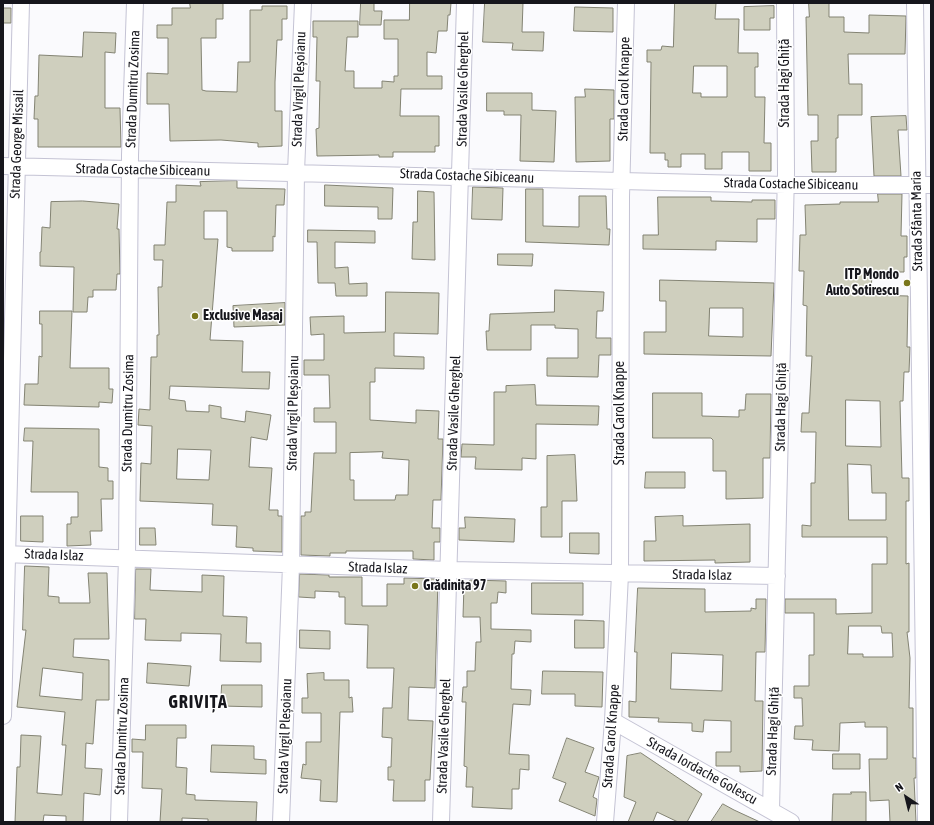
<!DOCTYPE html>
<meta charset="utf-8">
<style>
body{margin:0}
#map{position:relative;width:934px;height:825px;overflow:hidden;background:#fafafd;font-family:"Asap Condensed",sans-serif}
canvas{display:block}
.frame{position:absolute;inset:0;border:4px solid #16161c;pointer-events:none}
.north{position:absolute;left:886px;top:777px;width:40px;height:40px;-webkit-text-stroke:3px #fff;paint-order:stroke;rotate:325deg;font-size:11px;font-weight:700;line-height:16px;text-align:center;color:#16161c}
.north::after{content:'';display:block;margin:auto;width:14px;height:18px;background:#16161c;clip-path:polygon(50% 0,100% 100%,50% 72%,0 100%)}
</style>
<div id="map">
<canvas width="934" height="825"></canvas>
<div class="frame"></div>
<div class="north">N</div>
</div>
<script>
const context = document.querySelector('canvas').getContext('2d');
context.lineJoin = 'round';
function paint(path, color) { context.fillStyle = color; context.fill(path, 'evenodd'); }
function strokePath(path, color, width, dash) { context.strokeStyle = color; context.lineWidth = width; context.lineCap = dash ? 'butt' : 'round'; context.setLineDash(dash || []); context.stroke(path); }
function label(font, color, halo, rows, align = 'center') {
  context.font = font + ' "Asap Condensed",sans-serif'; context.lineWidth = 3; context.setLineDash([]); context.textBaseline = 'middle'; context.strokeStyle = halo; context.fillStyle = color; for (const [text, x, y, turn = 0] of rows) {
    context.save(); context.translate(x, y); context.rotate((+turn || 0) * Math.PI / 180); context.textAlign = isNaN(turn) ? turn : align; if (halo) context.strokeText(text, 0, 0); context.fillText(text, 0, 0); context.restore();
  }
}
const building = new Path2D(`
 M190,3H223V19H216V38H201L202,90L206,91L237,92L238,62H250V10H262V6H287V19H282V40H277L275,82V111H282V146L258,147V143L221,140L170,141L169,104H147V73L168,74V38H157V25H172V8H190Z
 M361,3H374V11H382L381,25H360Z
 M410,3H451L450,15H448L447,31H438L436,53L427,52V76H442V89H401L400,116H439V146H435V152H393V157H379V155L317,156L316,129L319,128L320,81H316L317,37H313V21H358V37H347L345,71H354V88H382V81L394,82V76H398V39H384V20H409Z
 M485,3H523L522,32H544L543,51L512,50L513,43L483,42Z
 M675,3H716L715,19H739L738,53H758V67H755V97H765L764,143H771V171H749V152H722V169H705V154H681V167H668V160H665V153H650L651,62H647V50H661L662,46L673,47ZM694,66H727V97H701V93H693Z
 M809,3H829V17H844V32L869,33V15L906,16L905,54H848L849,84H862V115H838V138H836V172H812L811,141H818V115H808L806,17H809Z
 M774,6V18H770V30H744V7Z
 M575,7L613,8V32L574,31Z
 M3,8H11V23H3Z
 M84,32L116,33L115,53L105,52V108H120L121,147H38V119H34L35,96H38L39,55L82,57Z
 M585,89L614,90V119H610V161L576,162L575,97H585Z
 M487,93H532V110L556,111L554,162L520,161L521,115H504V111H487Z
 M906,116L907,130H898L901,176H874L871,117Z
 M237,181V188L285,189L284,205H276L275,237L273,236V251H232V248L227,247V211H204V239H218L210,340L243,341L242,372H270L269,389L170,386L169,399L185,401L186,411L209,412V405L221,407V418L245,422L246,411L271,415L267,440L251,437L249,467L272,468L269,510H278V516H282V552L253,551V548L236,547L237,526L212,525L213,504L140,501L141,463L151,464L152,426L138,425L139,409L150,410L151,357H157V335H159L158,287H162L163,260H154V245H165L167,202H176V185L201,186L200,182ZM178,449L211,450L209,480L177,479Z
 M325,185L393,188L392,219H378V207L325,206Z
 M473,187L503,188L502,220L472,219Z
 M526,189H543V226L579,227V196H606L607,229H610L609,245L526,242Z
 M418,191L434,192L435,260L412,259L413,222H417Z
 M878,194H902L901,236H907V257H904V272H872L871,295L908,296L907,347H910L909,372H904L903,401H900L902,478H909V501H906V564L909,563V632H907L910,658L909,708H913V758H916V778H914L916,822H890L889,800L870,801L869,759H887V727H865V722L840,723L839,751L812,750L813,740L794,739L795,726H803L802,698H794V686H809V655H814V613H785V599H836V614L872,613V564H887V537H802V525L811,526V483H815L816,432H801L802,413H809L812,356H806L807,306L803,305L804,271H799L800,235H806L805,205L840,204V202H878ZM846,400L880,401L881,447L846,446ZM848,464L871,465L872,493H886V520H849ZM849,626H881L882,633H892L893,657H863V654H848Z
 M658,197H711V201L752,202V200H775V219H757V242L716,241V250L643,249V235H658Z
 M83,201L119,204L117,229H119L120,274H117L116,290H93V297H88L87,312H73L74,267L40,266V252H41L42,227L50,228L51,202Z
 M308,230L375,231V243L335,242V268L348,267L349,284L367,283V296H336L335,283H318L317,242H308Z
 M498,254H533L532,266L498,265Z
 M660,280L774,283L771,356L644,354V332H666V301H660ZM710,308H743V337L709,336Z
 M555,290L604,292L603,311H597L596,338H611V355H599L598,377L547,376V358H578V329L555,328V325H531V350H487L486,331H489L490,314L554,312Z
 M386,292L439,293L438,334L394,333V356L424,357V369L375,368V382H370V420L416,423V410L439,411L438,439H443L441,500H433L432,528H440V542H434V560L413,559V551H346V553H330V556L301,555V516H305V512H311L314,453H336V422H314V408H330L329,375H304V360H324V334L311,335L310,317L344,316V333L385,332ZM383,452L382,458L409,460L408,495H396L395,500H354V480H350V453Z
 M285,303V325L234,327L233,306Z
 M40,311H72L70,368H109V389H113L112,403L99,402V407L24,405L25,384H38L39,356L42,357V324H40Z
 M535,385L536,405L599,406L598,425L536,424V459L522,458V470L475,469L476,457H461L462,444L494,445V392H506V386Z
 M653,393H702V416L739,417V410H745L746,394H771L770,458H763V498L726,499V471H713V440L711,438H653Z
 M25,428L99,429V467L108,468V481H113V499H101L102,531H90L91,545L67,546V524H71V517H78V492H31L33,441H24Z
 M575,455L577,501H562V537H541V507H547V456Z
 M646,472H685V488H645Z
 M21,516H43V542L21,541Z
 M683,516V526L750,524V562L715,563V560L644,561V541H656L655,517Z
 M465,517L515,519L514,542L459,540V528H465Z
 M140,528H155L156,545H140Z
 M570,533H599V554L570,553Z
 M25,566L49,567L48,596L59,597V603H90L88,573H107L109,639H74L73,657L109,660V700H96L93,744L86,743L85,768L102,769L100,795L84,793L83,822H66V816L44,815L43,822H15L17,767H20L21,735L41,736L37,793L62,795L66,745H62L65,712L17,707L26,630H23ZM43,668L83,673L82,700L40,696Z
 M136,569H151L150,590L202,592V575L224,576L223,616L247,617L246,643H261V662L220,661L221,634L181,633V641L145,640L146,619H135Z
 M300,574L329,575V577H362V606H387V584H404V578L438,579L435,688L409,687L408,720L433,721L430,780H425V801H393L394,780H388V767H391L392,738L382,737L383,708H392L394,668H367L368,625L345,624V597H339V592L315,591V598L299,597Z
 M471,580L506,581V593L498,592L497,603H491V629L531,630V642L515,641L514,654H512L511,689L531,690L530,705L513,704L509,754L529,755V770L520,769L519,789H512V809L472,807L473,787H466L467,767L464,766L466,702H462L463,687H467V671H475L476,642H481L480,617H463L464,585Z
 M532,583H583V615L532,614Z
 M638,588L705,589V612L751,611V608L756,609V599H766L765,652H756L755,701H763L762,771L740,772V766H716V752H731V721L704,720L703,732L692,731V723L658,722L659,718L629,717V701L636,702L637,652H635ZM672,653L723,655L722,691L671,689Z
 M575,620L604,621V648H575Z
 M300,630L330,631V649L300,648Z
 M148,663L191,666L189,686L147,683Z
 M543,671L603,672L602,707L575,706V694H542Z
 M324,673V680H349V698L352,697L353,712H340L337,802L320,801L321,780L301,778L303,764L306,765V742H321V713H302V698H308L307,674Z
 M222,685H262V707L221,706Z
 M146,725H186V738H177L176,767L187,768L186,794L195,795V800L257,802L256,822H208V819L182,818V822H160L162,789L142,788L143,752H132V739L145,740Z
 M567,738L594,748L585,772L599,777L593,797L597,799L595,816L559,801L566,783L553,778Z
 M212,745L254,746V759L266,760V774L211,772Z
 M641,753L702,794L687,822H678L657,812L653,822H628L636,802L624,797L627,756Z
 M833,754H860V769H833Z
 M851,792H866V822H832L833,794H851Z
 M723,804L734,810L760,822H711Z`);
paint(building, '#cfcfbe');
strokePath(building, '#838373', 1);
const street = new Path2D(`
 M915,3L926,822
 M3,166L786,185H931
 M3,554L449,570L777,576
 M3,716L21,3
 M613,721L791,822
 M771,810L786,173L785,3
 M119,822L127,558L130,155L135,3
 M281,822L291,565L296,172L303,3
 M441,822L465,3
 M605,822L613,721L620,574L621,197L626,3`);
strokePath(street, '#c4c3d4', 18);
strokePath(street, '#fff', 16);
for (const [x, y, r, color] of [
 [907,283,4,"#79761c"],
 [195,316,4,"#79761c"],
 [415,586,4,"#79761c"]
]) { const dot = new Path2D(); dot.arc(x, y, r, 0, 2 * Math.PI); context.fillStyle = color; context.fill(dot); strokePath(dot, '#fff', 1.5); }
label('14px', '#16161c', '#fff', [
 ["Strada Hagi Ghiță",785,83,-90],
 ["Strada Dumitru Zosima",133,89,-88],
 ["Strada Virgil Pleșoianu",299,89,-88],
 ["Strada Vasile Gherghel",463,89,-89],
 ["Strada Carol Knappe",624,89,-89],
 ["Strada George Missail",17,144,-88],
 ["Strada Costache Sibiceanu",143,170,1],
 ["Strada Costache Sibiceanu",467,176,2],
 ["Strada Costache Sibiceanu",791,184,1],
 ["Strada Sfânta Maria",917,221,-91],
 ["Strada Hagi Ghiță",781,407,-89],
 ["Strada Dumitru Zosima",128,413,-89],
 ["Strada Virgil Pleșoianu",293,413,-89],
 ["Strada Vasile Gherghel",454,413,-88],
 ["Strada Carol Knappe",620,413,-90],
 ["Strada Islaz",54,555,2],
 ["Strada Islaz",378,568,2],
 ["Strada Islaz",702,575,1],
 ["Strada Hagi Ghiță",773,731,-88],
 ["Strada Dumitru Zosima",122,736,-88],
 ["Strada Virgil Pleșoianu",285,736,-88],
 ["Strada Vasile Gherghel",444,736,-88],
 ["Strada Carol Knappe",611,736,-86],
 ["Strada Iordache Golescu",702,771,29]
]);
label('bold 14px', '#16161c', '#fff', [
 ["ITP Mondo",899,275,"right"],
 ["Auto Sotirescu",899,291,"right"],
 ["Exclusive Masaj",203,316],
 ["Grădinița 97",423,586]
], 'left');
context.letterSpacing = '1px';
label('bold 18px', '#16161c', '#fff', [
 ["GRIVIȚA",198,702]
]);
context.letterSpacing = '0px';
</script>
